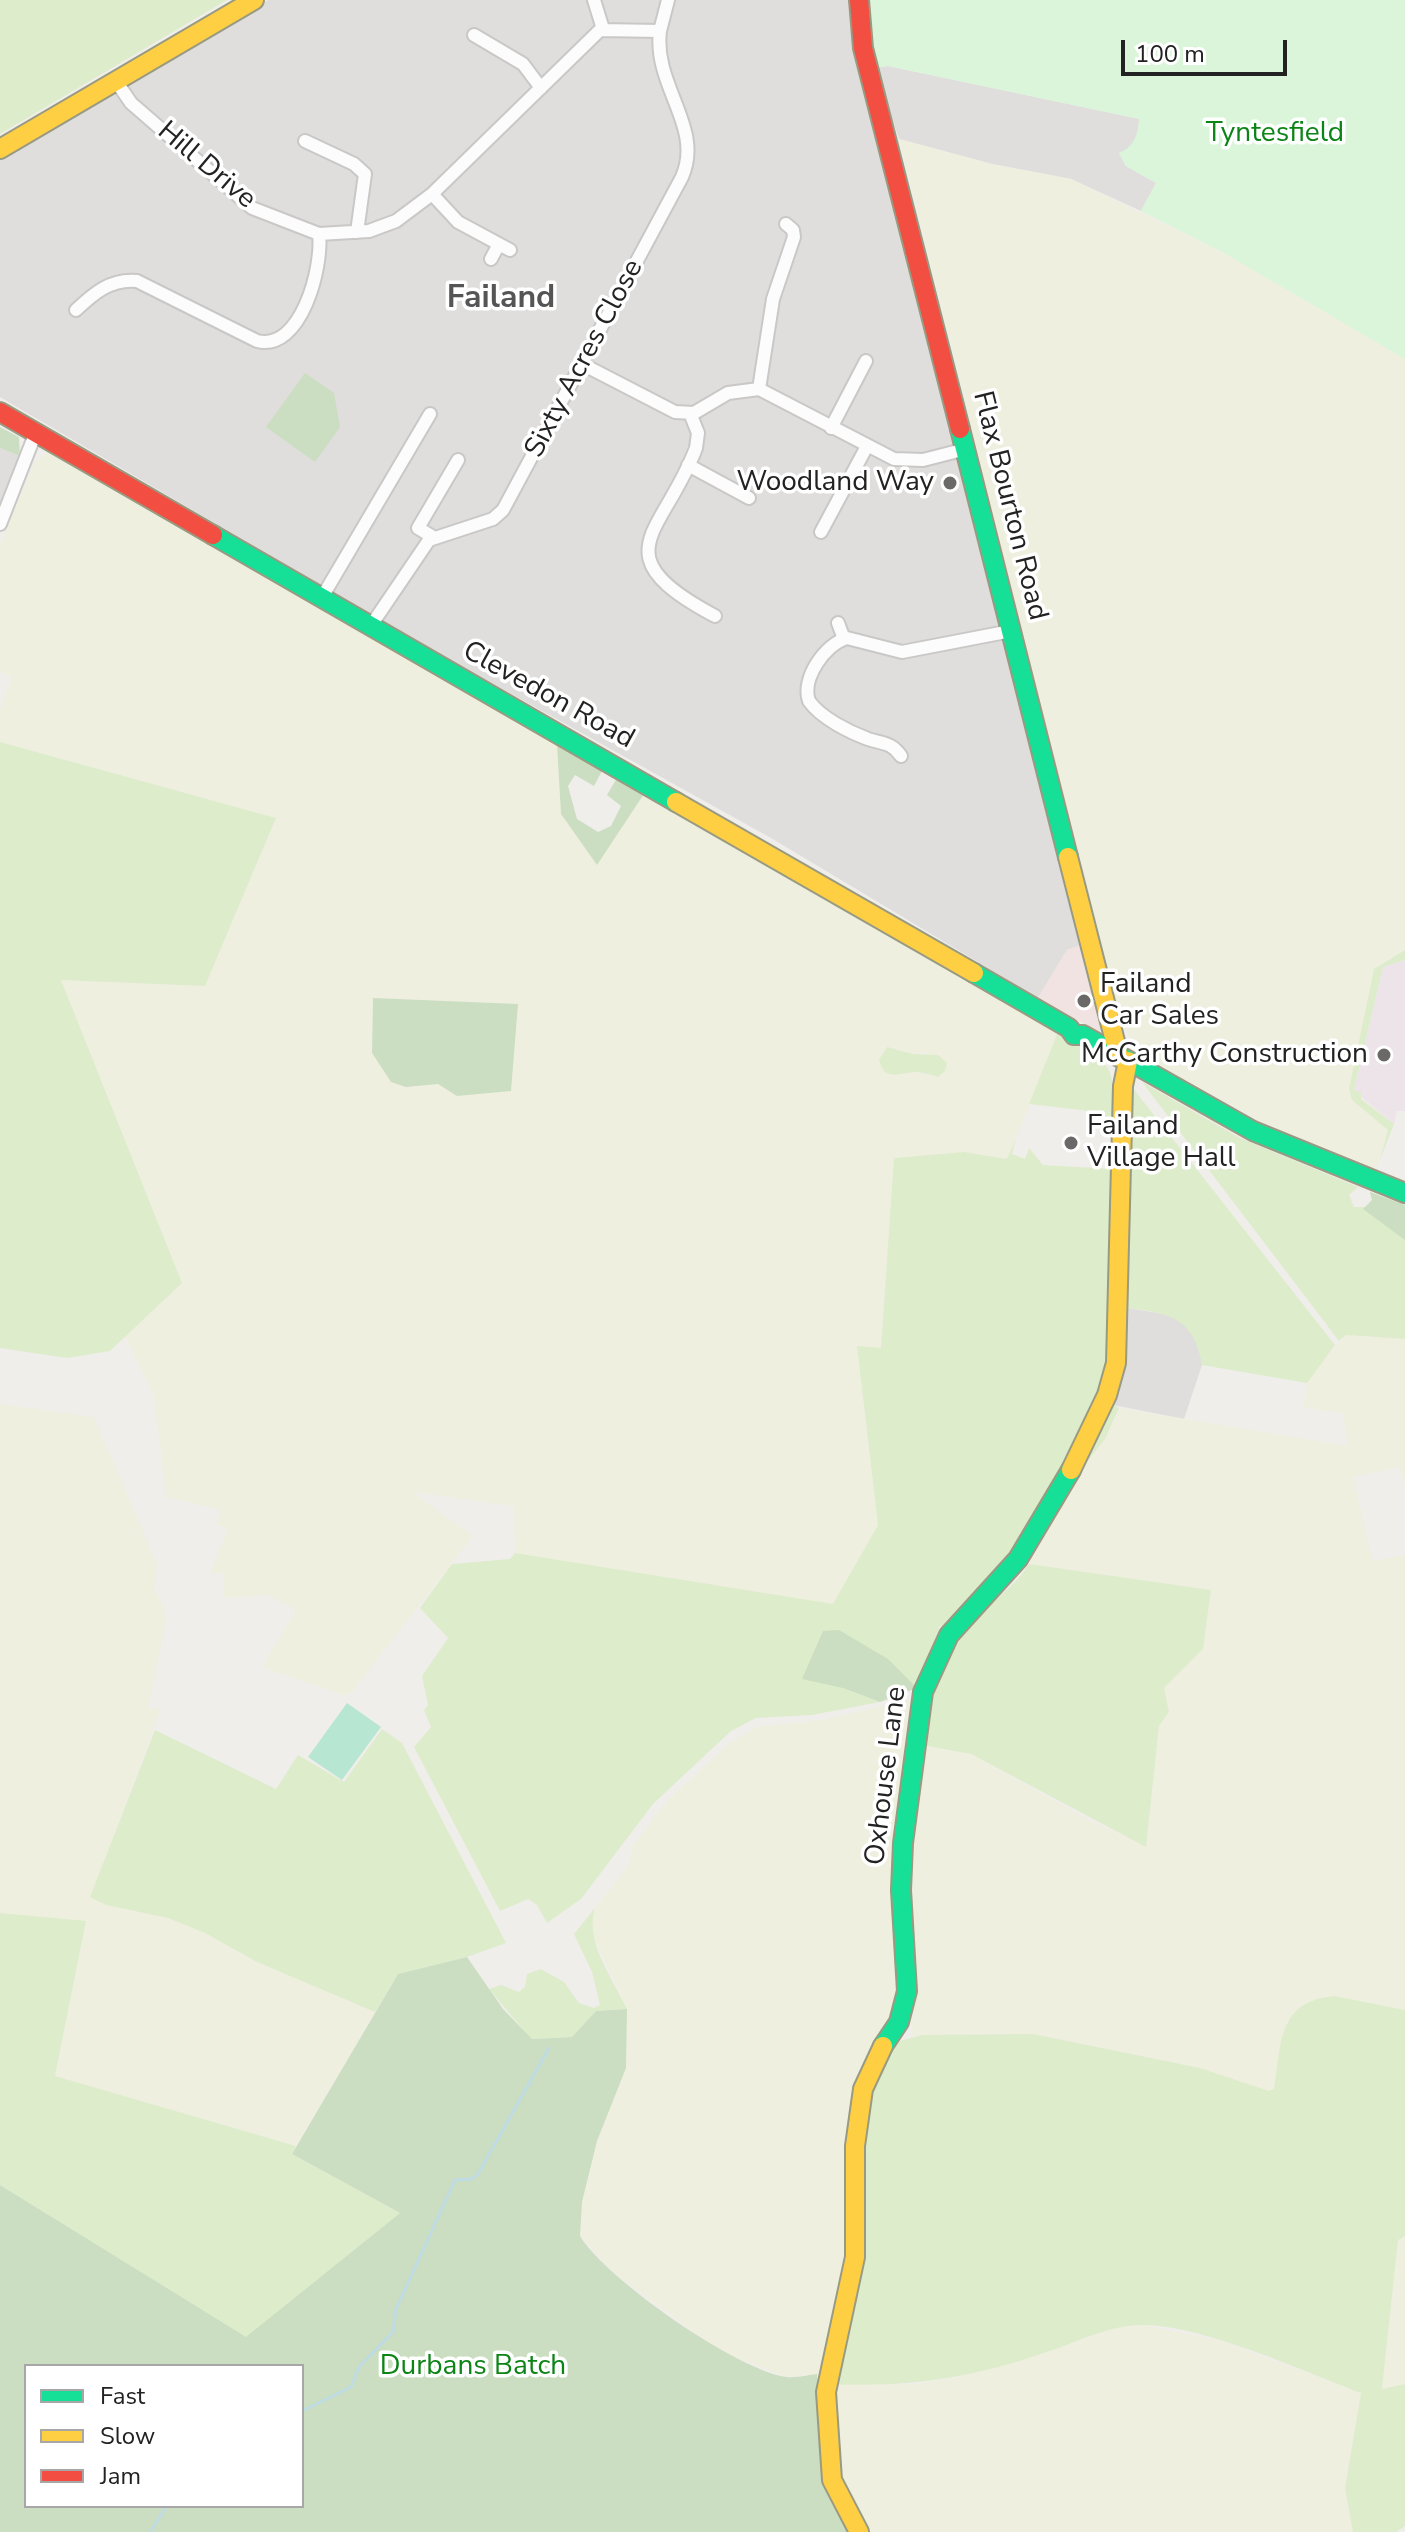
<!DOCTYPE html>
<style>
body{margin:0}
#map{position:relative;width:1405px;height:2532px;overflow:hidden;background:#f0eeeb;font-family:"Nunito Sans",sans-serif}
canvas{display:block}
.legend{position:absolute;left:24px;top:2364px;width:280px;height:144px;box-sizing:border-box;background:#fff;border:2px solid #a7a7a7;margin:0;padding:10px 14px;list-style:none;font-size:24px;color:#222}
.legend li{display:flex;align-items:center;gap:16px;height:40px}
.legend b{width:40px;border:2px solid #a7a7a7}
.scale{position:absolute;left:1121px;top:40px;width:166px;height:36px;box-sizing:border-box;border:4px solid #222;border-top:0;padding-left:10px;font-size:24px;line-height:28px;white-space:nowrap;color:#222;-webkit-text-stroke:6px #fff;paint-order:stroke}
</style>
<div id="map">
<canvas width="1405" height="2532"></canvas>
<ul class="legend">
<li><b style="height:10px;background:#16e098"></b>Fast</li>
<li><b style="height:10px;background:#ffcf43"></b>Slow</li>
<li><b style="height:10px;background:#f24e42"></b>Jam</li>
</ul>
<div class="scale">100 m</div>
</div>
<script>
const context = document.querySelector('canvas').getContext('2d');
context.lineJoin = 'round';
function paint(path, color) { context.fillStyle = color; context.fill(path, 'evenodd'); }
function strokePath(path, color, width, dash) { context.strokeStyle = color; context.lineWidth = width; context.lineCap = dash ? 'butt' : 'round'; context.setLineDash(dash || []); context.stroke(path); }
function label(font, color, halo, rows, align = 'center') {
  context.font = font + ' "Nunito Sans",sans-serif'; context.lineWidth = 7; context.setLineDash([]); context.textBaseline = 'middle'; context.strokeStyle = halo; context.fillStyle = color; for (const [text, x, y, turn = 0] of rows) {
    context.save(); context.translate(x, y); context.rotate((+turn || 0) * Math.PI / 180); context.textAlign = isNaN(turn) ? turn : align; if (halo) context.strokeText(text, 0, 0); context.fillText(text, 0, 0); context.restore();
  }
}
paint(new Path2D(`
 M268,0H850L851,26L882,154L1083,944L1067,950L1038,998L771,838L416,641L0,397V159Z
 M888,66L1140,119L1137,136L1129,150L1119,153L1126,166L1156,183L1141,211L1071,179L992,164L899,139L875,68Z
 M0,448L20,456L0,508Z
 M1127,1308L1171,1315L1187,1327L1199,1343L1202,1365L1184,1419L1113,1405L1123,1364Z`), '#dfdedc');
paint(new Path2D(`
 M1083,944L1103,1029L1099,1032L1038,998L1067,950Z`), '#f1e3e1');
paint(new Path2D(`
 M1405,960V1111H1397L1394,1124L1354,1091L1383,966Z`), '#ede4e9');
paint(new Path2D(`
 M899,139L992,164L1071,179L1224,253L1405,359V949L1374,969L1349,1089V1094L1364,1110L1389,1130L1377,1169L1268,1125L1139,1054L1128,1033L1113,992Z
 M48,452L557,744L561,814L597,865L644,794L1058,1032L1008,1159L964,1152L894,1158L881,1349L857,1347L878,1525L833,1605L515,1553L514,1506L412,1492L473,1536L352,1692L346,1696L262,1667L296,1610L268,1595L224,1598L223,1573H210L228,1529L216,1524L221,1510L166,1497L154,1397L125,1336L182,1283L61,980L205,986L276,818L0,742V709L12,677L0,672V545L35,461ZM373,998L518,1004L511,1091L457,1096L438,1084L406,1087L391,1082L372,1053ZM894,1048L913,1054L925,1052L935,1077L918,1072L896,1075Z
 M1346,1335L1405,1339V1482L1399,1467L1353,1477L1373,1561L1405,1555V2010L1334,1996L1286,2022L1273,2089L1269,2091L1200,2068L1033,2034L911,2036L917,1968L911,1923L910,1832L922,1745L971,1754L1089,1820L1146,1846L1159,1726L1169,1712L1164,1688L1203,1649L1211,1590L1029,1564L1087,1462L1105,1439L1119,1408L1348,1446L1343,1413L1303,1408L1308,1377Z
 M0,1404L94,1417L157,1564L154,1589L164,1608L166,1622L148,1708L161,1709L91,1897L106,1905L168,1918L205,1933L257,1962L375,2012L296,2146L55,2076L86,1922L0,1913Z
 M908,1699L912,1700V1726L891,1900L902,1969L852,2256L823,2369L817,2374L786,2377L718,2350L614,2273L580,2236L582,2202L597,2141L626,2068L627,2009L593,1936L591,1921L595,1908L629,1865L632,1847L668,1800L730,1743L757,1727L824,1720Z
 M1405,2236V2384L1382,2390L1398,2239Z
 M1143,2325L1222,2341L1361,2393L1345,2488L1353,2532H868L838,2471L831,2384H917L963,2376L1040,2355L1114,2328Z`), '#efefdf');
paint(new Path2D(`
 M0,0H227L0,134Z
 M0,742L276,818L205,986L61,980L182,1283L110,1351L67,1358L0,1348Z
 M1405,950V960L1383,967L1354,1090L1361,1093V1099L1394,1124L1380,1160L1388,1130L1352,1100L1349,1089L1374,969Z
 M1058,1032C1113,1066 1114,1059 1114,1124L1110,1127L1098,1112L1029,1104Z
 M887,1047L913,1054L938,1055L947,1063L945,1071L938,1077C932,1075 925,1073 918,1072C901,1072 884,1083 879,1060Z
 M1142,1082L1240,1138L1358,1187L1349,1195L1354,1207H1367L1372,1200L1370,1192L1405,1205V1339L1346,1335L1339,1341Z
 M1132,1087L1335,1345L1307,1383L1202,1365C1194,1318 1170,1313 1127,1308Z
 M1016,1139L1012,1154L1025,1159L1029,1148L1043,1165L1114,1169L1110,1373L1068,1465L1017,1547L946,1625L938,1627L941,1637L917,1688H843L880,1702L812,1715L756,1718L731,1731L653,1804L581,1899L547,1923L537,1905L528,1899L500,1911L414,1747L431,1727L424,1710L428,1705L422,1676L448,1638L420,1608L452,1564L510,1559L515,1553L833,1604L878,1525L857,1346L881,1348L894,1158L964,1152L1007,1159Z
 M1113,1405L1119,1408L1105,1439L1087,1462Z
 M1029,1564L1211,1590L1203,1649L1164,1688L1169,1712L1159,1726L1146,1847L971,1754L922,1745C929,1712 932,1672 951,1643C971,1612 1009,1596 1029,1564Z
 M382,1729L402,1743L506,1943L467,1957L398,1974L375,2012L257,1962L205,1933L168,1918L106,1905L90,1897L155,1730L276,1789L298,1755L344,1782Z
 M595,1908C584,1941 613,1979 627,2009L596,2011L572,2037L531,2039L489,1989L501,1985L519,1992L525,1987L527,1974L541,1969L564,1982L579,2003L594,2008L600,2005L592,1972L574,1934Z
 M0,1913L86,1921L55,2076L296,2146L292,2154L400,2213L246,2338L0,2185Z
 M1334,1996L1405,2010V2236L1398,2240L1382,2389L1405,2384V2526L1396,2532H1353L1345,2488L1361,2393C1302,2371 1201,2324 1140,2325C1105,2326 1074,2344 1041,2354C972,2378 904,2388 831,2384L864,2195L860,2154L872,2073L896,2042L922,2035L1033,2034L1200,2068L1269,2091L1274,2089C1282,2042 1277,2002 1334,1996Z`), '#ddeccb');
paint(new Path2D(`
 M305,373L334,393L340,427L315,462L266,427Z
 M0,427L19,437L20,456L0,448Z
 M557,744L603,769L594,786L575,775L568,786L577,819L598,832L611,826L621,806L607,795L617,778L644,794L597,865L561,814Z
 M373,998L518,1004L511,1091L457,1096L438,1084L406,1087L391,1082L372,1053Z
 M1370,1192L1405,1205V1240L1363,1209L1372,1200Z
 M839,1630L888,1659L917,1688L880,1702L843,1688L802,1679L823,1631Z
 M467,1957L503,2009L532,2039L572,2037L596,2011L627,2009L626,2068L597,2141L582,2202L580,2236C605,2278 737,2371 787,2377C796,2378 808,2375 817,2374L826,2485L852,2532H0V2185L246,2337L400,2213L292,2154L398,1974ZM26,2366H302V2506H26Z`), '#cbdec1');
paint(new Path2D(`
 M870,0H1405V359L1224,253L1141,211L1156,183L1126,166L1119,153C1134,147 1138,135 1139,119L888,66L875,68Z`), '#daf5da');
paint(new Path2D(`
 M347,1703L381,1727L342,1780L308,1757Z`), '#b7e6d2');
strokePath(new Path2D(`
 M302,2411L351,2387L359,2367L393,2332L396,2309L455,2180L471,2179L478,2174L549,2048
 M150,2532L167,2506`), '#bfdbe3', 3);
const street = new Path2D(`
 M594,0L603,29
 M474,35L523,64L541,88
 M116,81L131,103L252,208L319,234L369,231L396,221L432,194L600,30L660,31L668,0
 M305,141L354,164L365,174L357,232
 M432,194L458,222L510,250
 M491,259L499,244
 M76,310C93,294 111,278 137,281L257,341C301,352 323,267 319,234
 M582,364L675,412L694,413L728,393L759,389L894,459L923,460L966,449
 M759,389L773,299L794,237L793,230L786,224
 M690,413L698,433L696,448C663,535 599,554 715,616
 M831,428L866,361
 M688,465L749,498
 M0,524L36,432
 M821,532L866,448
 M433,537L418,528L458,460
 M321,599L430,414
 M838,623L844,639
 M370,627L429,540L493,519L503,510L682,177C704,127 653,86 660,31
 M901,756C891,742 883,744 868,739C849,732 821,718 809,701C801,679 825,644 847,638L902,652L1011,631`);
const fast = new Path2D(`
 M960,429L1068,857
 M213,535L676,802
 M974,973L1069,1028L1074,1035H1083L1253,1131L1405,1193
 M883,2046L899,2022L907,1991L901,1890L903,1843L923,1692L949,1635L1018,1559L1071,1470`);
const slow = new Path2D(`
 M0,149L254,0
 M676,802L974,973
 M1068,857L1119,1057
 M1071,1470L1107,1395L1116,1363L1123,1086L1128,1061
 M859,2532L832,2480L826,2392L855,2257V2146L863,2089L883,2046`);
const jam = new Path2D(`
 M859,0L863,48L960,429
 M0,412L213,535`);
strokePath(street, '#c9c8c7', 16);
strokePath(fast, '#999a82', 22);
strokePath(slow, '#999a82', 22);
strokePath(jam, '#999a82', 22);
strokePath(street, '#fdfcfc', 12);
strokePath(fast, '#16e098', 18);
strokePath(slow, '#ffcf43', 18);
strokePath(jam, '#f24e42', 18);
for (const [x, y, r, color] of [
 [950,483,8,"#6a6968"],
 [1084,1001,8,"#6a6968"],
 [1384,1055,8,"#6a6968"],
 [1071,1143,8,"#6a6968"]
]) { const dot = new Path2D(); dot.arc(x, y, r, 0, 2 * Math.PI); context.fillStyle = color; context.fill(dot); strokePath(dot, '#fff', 3); }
label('28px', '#0c8416', '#fff', [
 ["Tyntesfield",1275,134],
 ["Durbans Batch",473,2367]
]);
label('28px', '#222', '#fff', [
 ["Hill Drive",206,166,40],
 ["Sixty Acres Close",585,359,-62],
 ["Flax Bourton Road",1009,506,76],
 ["Clevedon Road",548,696,29],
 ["Oxhouse Lane",887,1776,-83]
]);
label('28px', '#222', '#fff', [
 ["Woodland Way",934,483],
 ["Failand",1100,985,"left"],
 ["Car Sales",1100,1017,"left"],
 ["McCarthy Construction",1368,1055],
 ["Failand",1087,1127,"left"],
 ["Village Hall",1087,1159,"left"]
], 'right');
label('bold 32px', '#555', '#fff', [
 ["Failand",501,299]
]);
</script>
